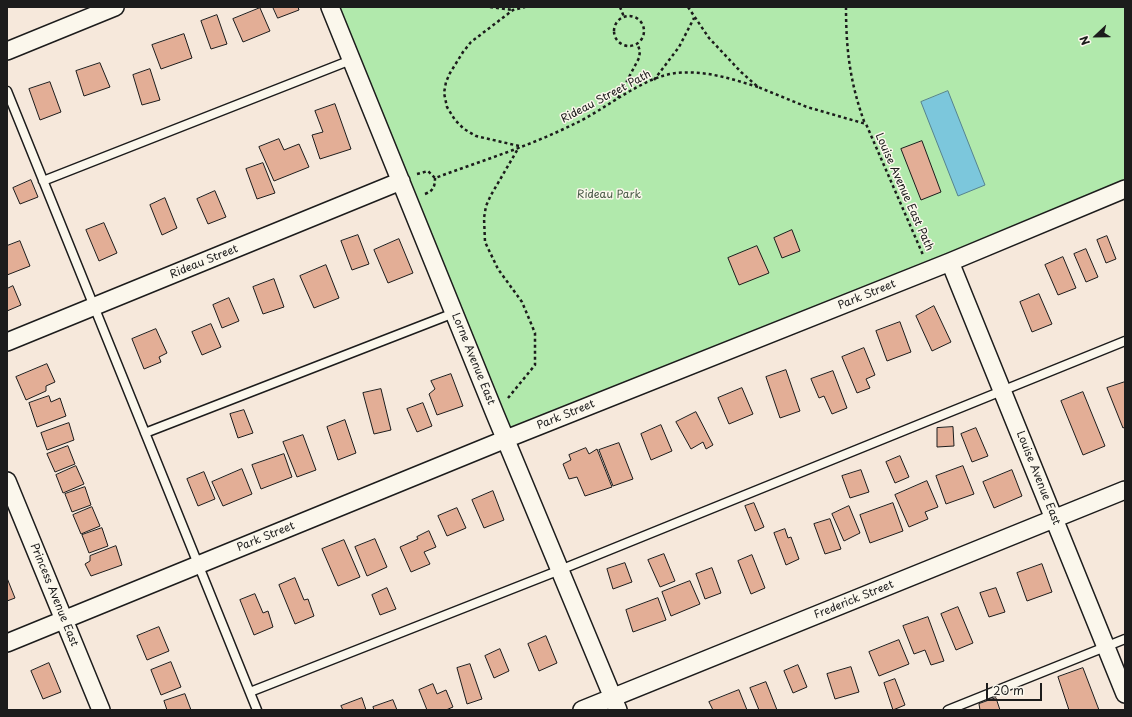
<!DOCTYPE html>
<style>
body{margin:0}
#map{position:relative;width:1132px;height:717px;overflow:hidden;background:#f6e8db;font-family:"Playpen Sans",sans-serif}
canvas{display:block}
.frame{position:absolute;inset:0;border:8px solid #1c1c1c;pointer-events:none}
.north{position:absolute;left:1076px;top:16px;width:40px;height:40px;-webkit-text-stroke:3px #fbf7ec;paint-order:stroke;rotate:248deg;font-size:11px;font-weight:700;line-height:16px;text-align:center;color:#1c1c1c}
.north::after{content:'';display:block;margin:auto;width:14px;height:18px;background:#1c1c1c;clip-path:polygon(50% 0,100% 100%,50% 72%,0 100%)}
.scale{position:absolute;left:986px;top:683px;width:56px;height:18px;box-sizing:border-box;border:2px solid #1c1c1c;border-top:0;padding-left:5px;font-size:12px;line-height:14px;white-space:nowrap;color:#1c1c1c;-webkit-text-stroke:3px #fbf7ec;paint-order:stroke}
</style>
<div id="map">
<canvas width="1132" height="717"></canvas>
<div class="frame"></div>
<div class="north">N</div>
<div class="scale">20 m</div>
</div>
<script>
const context = document.querySelector('canvas').getContext('2d');
context.lineJoin = 'round';
function paint(path, color) { context.fillStyle = color; context.fill(path, 'evenodd'); }
function strokePath(path, color, width, dash) { context.strokeStyle = color; context.lineWidth = width; context.lineCap = dash ? 'butt' : 'round'; context.setLineDash(dash || []); context.stroke(path); }
function label(font, color, halo, rows, align = 'center') {
  context.font = font + ' "Playpen Sans",sans-serif'; context.lineWidth = 3; context.setLineDash([]); context.textBaseline = 'middle'; context.strokeStyle = halo; context.fillStyle = color; for (const [text, x, y, turn = 0] of rows) {
    context.save(); context.translate(x, y); context.rotate((+turn || 0) * Math.PI / 180); context.textAlign = isNaN(turn) ? turn : align; if (halo) context.strokeText(text, 0, 0); context.fillText(text, 0, 0); context.restore();
  }
}
paint(new Path2D(`
 M330,7H1125V189L506,439Z`), '#b1e9ac');
const water = new Path2D(`
 M948,91L985,185L958,196L921,102Z`);
paint(water, '#7cc7dc');
strokePath(water, '#56838f', 1);
const building = new Path2D(`
 M273,7H298L299,10L278,18Z
 M260,8L270,31L243,42L233,19Z
 M217,15L227,44L211,49L201,21Z
 M184,34L192,58L161,69L152,45Z
 M100,63L110,87L84,96L76,71Z
 M150,69L160,100L142,105L133,75Z
 M50,82L61,112L40,120L29,89Z
 M335,104L351,149L320,159L312,135L323,132L315,111Z
 M279,139L284,150L299,144L309,167L274,181L259,147Z
 M922,141L941,192L921,200L901,149Z
 M263,163L275,193L257,199L246,169Z
 M31,180L38,197L20,204L13,188Z
 M215,191L226,217L208,224L197,199Z
 M165,198L177,228L162,235L150,205Z
 M104,223L117,253L99,261L86,230Z
 M792,230L800,251L782,258L774,238Z
 M358,235L369,264L352,270L341,241Z
 M1107,236L1116,259L1106,263L1097,240Z
 M399,239L413,273L388,283L374,250Z
 M20,241L30,266L7,275V246Z
 M757,246L769,273L739,285L728,258Z
 M1086,249L1098,277L1086,282L1074,254Z
 M1063,257L1076,288L1058,295L1045,265Z
 M326,265L339,298L314,308L300,276Z
 M274,279L284,307L263,314L253,287Z
 M13,286L21,305L7,311V289Z
 M1039,294L1052,324L1032,332L1020,302Z
 M229,298L239,321L222,328L213,305Z
 M934,306L951,342L932,351L916,316Z
 M900,322L911,352L887,361L876,331Z
 M211,324L221,347L202,355L192,332Z
 M156,329L167,353L159,357L161,362L144,369L132,339Z
 M864,348L875,375L866,379L870,388L857,393L842,357Z
 M47,364L55,382L46,386V391L26,400L16,377Z
 M786,370L800,411L780,418L766,377Z
 M833,371L847,408L832,414L824,396L819,398L811,379Z
 M451,374L463,406L437,415L429,394L435,389L431,381Z
 M1125,382V427L1123,428L1107,388Z
 M742,388L753,414L729,424L718,398Z
 M381,389L391,430L374,434L363,393Z
 M1083,392L1105,446L1083,455L1061,401Z
 M49,396L51,402L60,398L66,416L37,427L29,403Z
 M423,403L432,426L417,432L407,409Z
 M244,410L253,433L238,438L230,414Z
 M696,412L713,445L706,449L703,442L691,449L676,422Z
 M345,420L356,453L338,460L327,427Z
 M69,423L74,440L47,450L41,433Z
 M661,425L672,451L651,460L641,434Z
 M953,427L954,446L937,447V428Z
 M976,428L988,456L972,462L961,434Z
 M303,435L316,470L297,477L283,442Z
 M619,443L633,479L613,486L599,450Z
 M68,446L75,464L55,472L47,454Z
 M586,448L589,454L597,449L612,487L585,496L577,477L569,479L563,464L571,460L569,455Z
 M284,454L292,477L261,489L252,465Z
 M900,456L909,477L895,483L886,462Z
 M76,466L84,484L63,493L56,475Z
 M963,466L974,494L946,504L936,476Z
 M242,469L252,494L223,506L212,482Z
 M861,470L869,492L850,498L842,476Z
 M1012,470L1022,496L994,508L983,482Z
 M204,472L215,499L198,506L187,479Z
 M927,481L938,507L925,512L928,519L909,527L895,495Z
 M85,487L91,505L72,512L65,494Z
 M493,491L504,520L484,528L472,500Z
 M754,503L764,527L755,531L745,506Z
 M893,503L903,531L870,543L860,515Z
 M849,506L860,533L844,541L832,514Z
 M92,507L100,526L81,534L73,515Z
 M457,508L466,528L447,536L438,516Z
 M830,519L841,549L825,554L814,524Z
 M102,528L108,546L89,553L82,535Z
 M785,529L788,538L791,537L799,559L786,565L774,533Z
 M429,531L436,547L424,552L430,564L411,572L400,547L418,539L417,537Z
 M375,539L387,567L367,576L355,547Z
 M344,540L360,577L338,586L322,549Z
 M116,546L122,565L91,576L85,564L90,561V556Z
 M664,554L675,581L660,587L648,560Z
 M752,555L765,588L751,594L738,561Z
 M625,563L632,582L613,589L607,569Z
 M1042,564L1052,592L1027,601L1017,573Z
 M712,568L721,593L705,599L696,574Z
 M7,578L15,598L7,601Z
 M295,578L304,600L308,599L314,616L295,624L279,585Z
 M690,581L700,604L671,616L662,592Z
 M387,588L396,609L380,615L372,595Z
 M996,588L1005,612L989,617L980,593Z
 M255,594L263,613L268,611L273,627L254,635L240,600Z
 M658,598L666,620L633,632L626,610Z
 M958,607L973,643L956,650L941,614Z
 M928,617L944,661L931,665L925,650L914,654L903,626Z
 M159,627L169,651L147,660L137,636Z
 M546,636L557,663L539,671L528,644Z
 M899,640L909,664L879,676L869,652Z
 M500,649L509,671L494,678L485,656Z
 M171,662L181,687L161,695L151,670Z
 M49,663L61,692L43,699L31,671Z
 M470,664L482,699L467,704L457,668Z
 M798,665L807,687L793,693L784,671Z
 M851,667L859,692L835,699L827,674Z
 M1083,668L1099,710H1069L1058,677Z
 M895,679L905,705L893,710L884,683Z
 M766,682L777,710H759L750,688Z
 M433,684L437,694L446,690L453,707L446,710H427L419,690Z
 M739,690L747,710H713L709,702Z
 M185,694L191,710H167L164,701Z
 M362,698L366,710H343L341,706Z
 M996,698L1000,710H980L979,704Z
 M393,700L397,710H374L373,707Z`);
paint(building, '#e3ae96');
strokePath(building, '#1c1c1c', 1);
const lane = new Path2D(`
 M7,91L257,710
 M43,181L351,60
 M145,433L454,313
 M250,692L560,570L1125,341
 M948,710L1125,639`);
const street = new Path2D(`
 M330,7L495,414L618,710
 M7,51L115,7
 M950,262L1125,694
 M7,342L401,181
 M7,481L101,710
 M7,643L506,439L950,262L1125,189
 M582,710L1125,490`);
strokePath(lane, '#1c1c1c', 11);
strokePath(street, '#1c1c1c', 20);
strokePath(new Path2D(`
 M490,7L513,10
 M620,7L624,17
 M688,7L709,38L741,72L758,87L807,107L866,124L923,255
 M846,7C846,50 850,83 865,124
 M614 31a15 15 0 1 1 30 0a15 15 0 1 1-30 0Z
 M654,80L679,47L694,18
 M618,98L639,58L640,51L637,43
 M519,146L476,136L464,129L455,120L447,107L444,93L446,82L450,73L463,52L471,42L513,10L525,7
 M417,174L428,171L435,178C481,161 530,146 574,124C605,110 643,76 677,73C705,70 732,79 758,87
 M425,194C433,191 435,187 435,178
 M508,398L535,365V333L522,302L498,269L485,242L484,218L486,206L491,195L519,147`), '#1c1c1c', 2.5, [3, 3]);
strokePath(lane, '#fbf7ec', 8);
strokePath(street, '#fbf7ec', 17);
label('11px', '#1c1c1c', '#fbf7ec', [
 ["Rideau Street Path",606,97,-28],
 ["Louise Avenue East Path",904,192,66],
 ["Rideau Street",204,262,-22],
 ["Park Street",867,295,-22],
 ["Lorne Avenue East",473,359,68],
 ["Park Street",566,415,-22],
 ["Louise Avenue East",1038,478,68],
 ["Park Street",266,537,-22],
 ["Princess Avenue East",54,595,68],
 ["Frederick Street",854,600,-22]
]);
label('11px', '#495a47', '#fbf7ec', [
 ["Rideau Park",609,195]
]);
</script>
